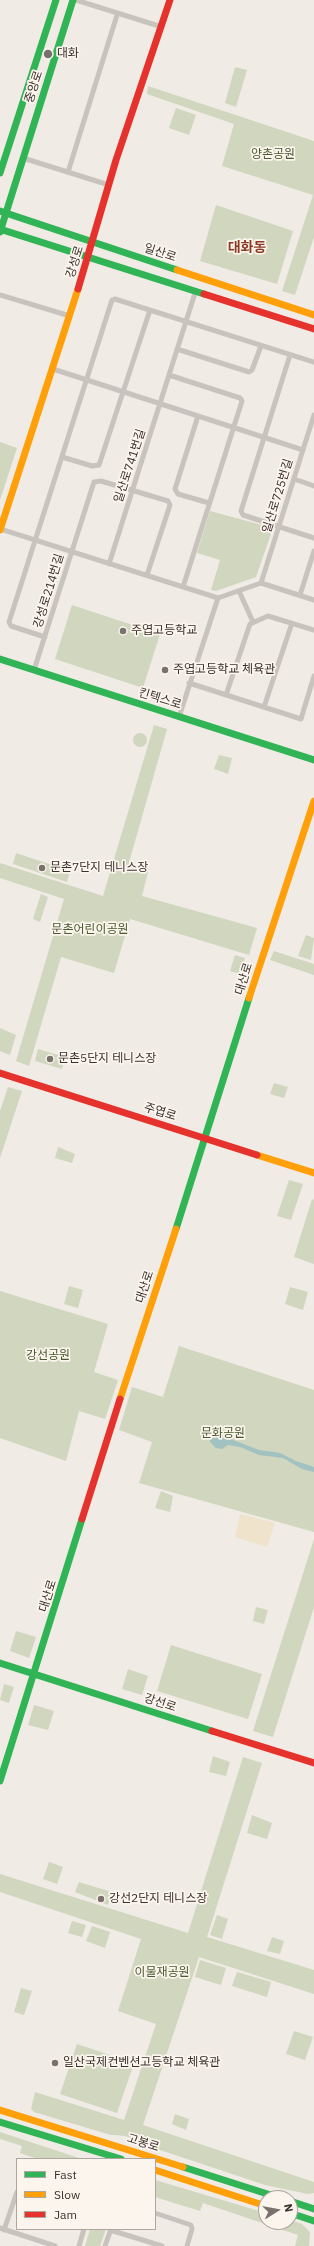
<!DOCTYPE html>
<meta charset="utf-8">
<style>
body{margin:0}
#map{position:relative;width:314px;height:2246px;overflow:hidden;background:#f0ebe5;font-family:"IBM Plex Sans",sans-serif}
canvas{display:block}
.legend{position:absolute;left:16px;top:2158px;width:140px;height:72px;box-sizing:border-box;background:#fbf5ee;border:1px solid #aea6a0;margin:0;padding:5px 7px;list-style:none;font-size:12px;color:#3b302b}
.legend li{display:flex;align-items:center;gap:8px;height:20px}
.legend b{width:20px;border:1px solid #aea6a0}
.north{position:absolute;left:258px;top:2190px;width:40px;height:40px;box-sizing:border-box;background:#fbf5ee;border:1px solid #aea6a0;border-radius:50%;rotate:79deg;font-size:11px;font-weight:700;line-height:16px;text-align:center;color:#3b302b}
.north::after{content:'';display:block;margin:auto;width:14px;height:18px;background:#7a716c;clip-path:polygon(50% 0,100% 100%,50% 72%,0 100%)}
</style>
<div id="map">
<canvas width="314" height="2246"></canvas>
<ul class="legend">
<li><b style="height:5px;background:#30b455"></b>Fast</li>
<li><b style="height:5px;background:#ff9f0a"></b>Slow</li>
<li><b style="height:5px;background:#e5322d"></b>Jam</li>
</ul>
<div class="north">N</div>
</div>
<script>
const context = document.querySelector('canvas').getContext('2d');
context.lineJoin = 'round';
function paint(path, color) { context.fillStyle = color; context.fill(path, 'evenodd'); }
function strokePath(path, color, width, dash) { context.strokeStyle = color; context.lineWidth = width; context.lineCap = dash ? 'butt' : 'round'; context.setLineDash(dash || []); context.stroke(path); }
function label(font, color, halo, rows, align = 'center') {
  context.font = font + ' "IBM Plex Sans","Noto Sans KR",sans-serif'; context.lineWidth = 3.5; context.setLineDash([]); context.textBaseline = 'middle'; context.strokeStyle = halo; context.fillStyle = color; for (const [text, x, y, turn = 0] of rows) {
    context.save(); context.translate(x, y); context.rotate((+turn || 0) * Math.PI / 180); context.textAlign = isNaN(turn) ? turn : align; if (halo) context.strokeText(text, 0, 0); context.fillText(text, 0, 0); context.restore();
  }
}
paint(new Path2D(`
 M235,67L247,70L236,107L225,103Z
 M148,86L314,141V237L295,295L282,291L313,195L222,166L234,124L147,94Z
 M176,108L196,115L189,135L169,128Z
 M216,205L293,231L277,284L200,261Z
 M0,442L17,448L0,500Z
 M210,511L273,528L256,577L216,591L211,590L220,560L197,553Z
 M72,605L160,634L143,688L55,659Z
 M154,725L167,729L128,866L148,872L142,896L257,928L249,955L130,919L114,973L61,957L29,1066L16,1061L64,899L0,878V863L103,896Z
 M133 740a7 7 0 1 1 14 0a7 7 0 1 1-14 0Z
 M219,755L232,758L228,774L214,769Z
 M16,853L70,871L67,882L13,864Z
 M41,894L48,897L40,922L33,919Z
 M306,935L314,938L311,960L298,956Z
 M274,951L314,964V975L270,960Z
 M235,955L245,958L240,974L230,971Z
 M0,1028L16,1035L10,1055L0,1051Z
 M38,1049L65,1057L62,1069L35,1061Z
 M274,1083L288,1087L284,1098L270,1094Z
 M8,1087L22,1091L0,1158V1111Z
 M58,1147L75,1154L72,1163L55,1158Z
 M289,1180L303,1184L291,1220L277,1216Z
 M312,1199L314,1200V1264L294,1257Z
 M69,1286L83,1290L78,1308L64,1304Z
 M290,1287L308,1292L303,1310L285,1304Z
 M0,1291L108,1324L94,1372L118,1380L105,1419L79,1411L66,1461L0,1438Z
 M179,1346L314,1390V1532L139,1483L152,1442L119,1430L132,1387L163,1397Z
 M161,1491L173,1496L170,1512L155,1508Z
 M314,1539V1607L273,1737L253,1731Z
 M256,1607L268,1610L264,1624L253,1621Z
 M16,1631L36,1637L29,1658L10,1651Z
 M171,1645L262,1674L248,1719L157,1691Z
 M128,1669L148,1676L142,1695L122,1689Z
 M4,1684L14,1687L9,1703L0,1700Z
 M34,1705L54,1711L48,1730L28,1725Z
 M213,1756L230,1762L226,1776L209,1772Z
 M243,1757L262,1763L207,1937L314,1970V1994L199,1957L143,2125L314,2182V2193L308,2194L265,2185L145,2145C134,2137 123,2135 111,2135L34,2112L31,2109L35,2092L124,2120L156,2024L118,2011L141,1939L0,1892V1874L188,1933Z
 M252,1815L272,1823L267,1839L247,1833Z
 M49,1862L63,1867L57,1884L43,1879Z
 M79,1882L112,1892L108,1905L75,1892Z
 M217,1915L228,1919L222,1939L210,1935Z
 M72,1921L86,1925L82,1937L68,1933Z
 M92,1926L110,1932L105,1948L86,1941Z
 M272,1937L284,1941L280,1954L267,1951Z
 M200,1960L226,1968L221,1985L195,1977Z
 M237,1972L271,1982L267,1997L232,1986Z
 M21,1988L32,1991L24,2015L14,2012Z
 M294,2031L313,2037L305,2060L286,2054Z
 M77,2044L134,2063L117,2113L60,2094Z
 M175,2114L189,2119L186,2130L172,2124Z
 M0,2132L82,2159H38L20,2153L22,2146L0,2139Z
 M155,2180L266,2213V2222H290V2220L302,2224L310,2232L309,2246H295L298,2235L203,2203L200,2211L155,2197Z
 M90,2229H106L100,2246H85Z`), '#d1d6bf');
paint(new Path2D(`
 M240,1514L275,1523L267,1547L235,1537Z`), '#efe3cc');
paint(new Path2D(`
 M221,1429L227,1432L233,1440L259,1450L280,1453L296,1461L314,1467V1472L302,1469L283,1458L259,1455L240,1447L228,1445L222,1449L216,1448L210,1442V1436L215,1430Z`), '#a1c2c1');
strokePath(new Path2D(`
 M76,0L162,27
 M23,158L109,185
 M68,172L117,15
 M0,295L70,316
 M177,349L249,372L252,370L261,346
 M290,355L241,511L243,515L314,538
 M53,369L303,450
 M169,375L240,398L242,401L183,587
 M198,416L175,489L178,494L209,503
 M62,457L92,466L99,465L150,310
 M294,479L314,486
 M0,529L218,598
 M109,564L195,293
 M261,583L314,415
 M239,591L253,622
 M300,595L314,551
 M45,637L11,626L9,622L112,300L115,299L314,362
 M34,670L94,482L101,481L168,501L170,505L147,575
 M189,683L301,719L314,676
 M226,695L250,624L268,616L314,630
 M264,707L292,623
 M179,717L218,598L261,583L314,600
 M155,2213L191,2225L192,2229L187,2246
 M0,2228L55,2246
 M4,2230L17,2192
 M110,2230L162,2246
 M79,2246L84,2229
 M105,2246L111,2229`), '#c9c3be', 5);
strokePath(new Path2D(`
 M0,173L56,0
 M0,211L177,270
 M0,229L204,294
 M0,232L73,0
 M0,659L314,760
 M176,1229L249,998
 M0,1663L212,1731
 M0,1781L82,1519
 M0,2122L121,2159
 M183,2167L280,2198
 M290,2201L314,2209
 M290,2213L314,2221`), '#30b455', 7);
strokePath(new Path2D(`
 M177,270L314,315
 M0,530L78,289
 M249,998L314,801
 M257,1155L314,1173
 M120,1399L176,1229
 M0,2110L183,2167
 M155,2170L266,2206`), '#ff9f0a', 7);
strokePath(new Path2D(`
 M78,289L116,160L170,0
 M204,294L314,329
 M0,1073L257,1155
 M82,1519L120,1399
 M212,1731L314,1763`), '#e5322d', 7);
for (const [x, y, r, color] of [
 [48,54,5,"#7a716c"],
 [123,631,4,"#7a716c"],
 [165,670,4,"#7a716c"],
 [42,868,4,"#7a716c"],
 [50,1059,4,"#7a716c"],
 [101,1899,4,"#7a716c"],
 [55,2063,4,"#7a716c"]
]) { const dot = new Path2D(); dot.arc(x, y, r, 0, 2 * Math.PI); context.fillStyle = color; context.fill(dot); strokePath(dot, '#fbf5ee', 1.5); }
label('12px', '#3b302b', '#fbf5ee', [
 ["대화",57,54],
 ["주엽고등학교",131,631],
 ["주엽고등학교 체육관",173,670],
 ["문촌7단지 테니스장",50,868],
 ["문촌5단지 테니스장",58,1059],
 ["강선2단지 테니스장",109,1899],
 ["일산국제컨벤션고등학교 체육관",63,2063]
], 'left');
label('12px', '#3b302b', '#fbf5ee', [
 ["중앙로",34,87,-72],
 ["일산로",160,253,18],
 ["강성로",75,262,-73],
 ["일산로741번길",130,466,-72],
 ["일산로725번길",278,496,-73],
 ["강성로214번길",49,591,-73],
 ["킨텍스로",160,699,17],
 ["대산로",244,979,-73],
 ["주엽로",160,1112,17],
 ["대산로",145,1287,-72],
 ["대산로",48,1596,-73],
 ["강선로",160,1703,18],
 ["고봉로",143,2143,17]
]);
label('12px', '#4a5a2e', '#fbf5ee', [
 ["양촌공원",273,155],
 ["문촌어린이공원",90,930],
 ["강선공원",48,1356],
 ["문화공원",223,1434],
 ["이물재공원",162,1973]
]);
label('bold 14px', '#8c3b22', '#fbf5ee', [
 ["대화동",247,248]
]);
</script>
